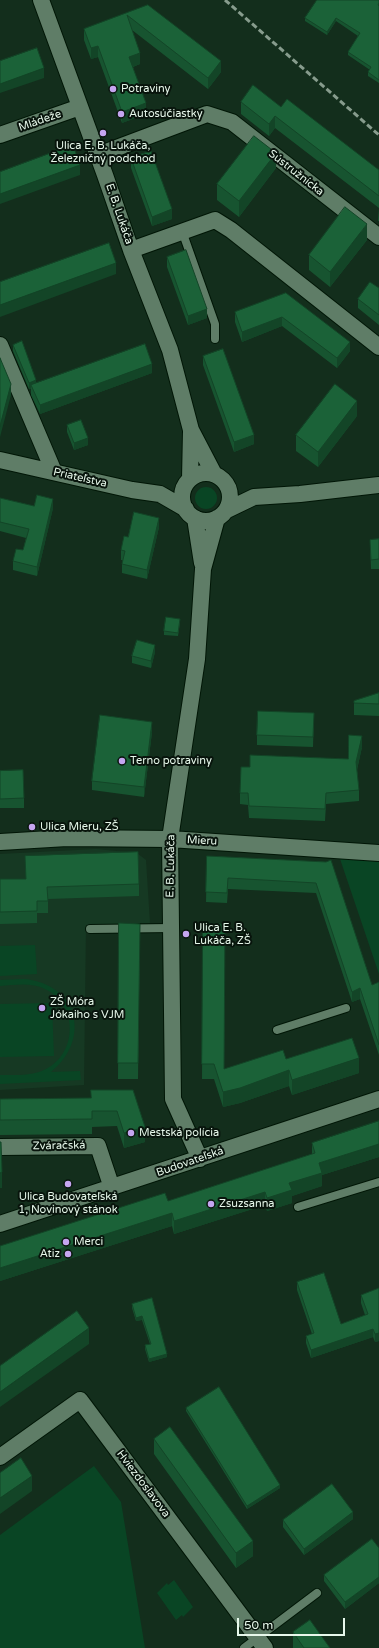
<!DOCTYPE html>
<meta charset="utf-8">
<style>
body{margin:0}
#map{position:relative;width:379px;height:1648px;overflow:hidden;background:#132e1c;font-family:"Varela Round",sans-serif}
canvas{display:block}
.scale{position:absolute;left:237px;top:1618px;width:108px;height:18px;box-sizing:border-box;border:2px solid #e7f8eb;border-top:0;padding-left:5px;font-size:12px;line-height:14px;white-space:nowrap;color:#e7f8eb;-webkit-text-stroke:3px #08140c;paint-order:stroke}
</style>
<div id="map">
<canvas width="379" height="1648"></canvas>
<div class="scale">50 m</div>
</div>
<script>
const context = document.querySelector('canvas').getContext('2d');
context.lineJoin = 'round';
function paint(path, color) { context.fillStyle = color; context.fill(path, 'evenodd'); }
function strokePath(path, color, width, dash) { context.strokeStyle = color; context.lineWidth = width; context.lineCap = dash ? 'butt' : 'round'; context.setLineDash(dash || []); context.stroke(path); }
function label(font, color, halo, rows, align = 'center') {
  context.font = font + ' "Varela Round",sans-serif'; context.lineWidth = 4; context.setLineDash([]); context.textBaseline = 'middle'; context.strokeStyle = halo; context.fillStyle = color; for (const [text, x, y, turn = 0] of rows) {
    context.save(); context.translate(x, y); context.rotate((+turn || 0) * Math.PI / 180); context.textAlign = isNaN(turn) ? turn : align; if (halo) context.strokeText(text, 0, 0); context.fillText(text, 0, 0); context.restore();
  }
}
paint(new Path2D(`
 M96,849L137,853L146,860L150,923L86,925L84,1085L0,1090V854Z`), '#163923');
paint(new Path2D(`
 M195 498a11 11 0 1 1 22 0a11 11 0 1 1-22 0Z
 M338,853L379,859V974Z
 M35,945L37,974L0,976V946Z
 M24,979C78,984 92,1039 51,1072L80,1071L81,1080L0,1084V1075C13,1075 27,1076 39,1072C77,1060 81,1006 45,989C31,982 15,985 0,986V980Z
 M52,1003L54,1056L0,1057V1004Z
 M94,1466L121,1502L145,1648H0V1535Z
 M174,1580L193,1607L183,1617L182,1615L176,1620L157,1593L167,1583L168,1585Z`), '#094524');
const lane = new Path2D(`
 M182,231L215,324V339
 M90,929L171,928
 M277,1030L346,1008
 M298,1207L379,1182
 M244,1648L317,1593`);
const street = new Path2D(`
 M41,0L105,175L131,250L170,350L191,430L214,474
 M0,135L80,107
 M98,155L207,114L232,122L379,237
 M131,250L215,220L231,230L379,347
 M0,345L54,472
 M0,460L132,490L160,494L186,509
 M182 497a24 24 0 1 1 48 0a24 24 0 1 1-48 0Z
 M190,479L191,431
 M227,510L254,497L300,494L379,485
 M195,518L202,563
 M0,842L67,838L170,839L379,853
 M0,1147L98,1146L112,1188
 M200,1159L173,1099L170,839L197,659L203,569L217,518
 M0,1224L379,1099
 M0,1457L80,1400L265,1648`);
strokePath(lane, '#001606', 10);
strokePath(street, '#001606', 18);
strokePath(lane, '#5f7d67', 8);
strokePath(street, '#5f7d67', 16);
strokePath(new Path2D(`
 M225,0L379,135`), '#879c8d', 3, [6, 3]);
paint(new Path2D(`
 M379,0V83L368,76V72L370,70L348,55V52L358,36L336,21L327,35L305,21V18Z
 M148,5L221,72L208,89L132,30L140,64L133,67L146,114L122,123L98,57L91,59L84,40V29Z
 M241,102L281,107L379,170V221H378L379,208L275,128L269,136L241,114Z
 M131,158L172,219L152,226L131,168Z
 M276,168L239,217L217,200V184Z
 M367,240L330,287L309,270V255Z
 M167,257L207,318L188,325L167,267Z
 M379,288V325L358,308V299Z
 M286,293L350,351L337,368L282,326L242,342L235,322V312Z
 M13,345L36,383L152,373L40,414L31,395V389H29L13,351Z
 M203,356L254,444L234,452L203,365Z
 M357,416L318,467L296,451V435Z
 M67,425L88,445L74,450L67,432Z
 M0,498L34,506L53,508L37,576L13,570V561L23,550L26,538L0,531Z
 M159,527L147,579L122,573V564L123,560H121V550L128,537Z
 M379,539V569H371L370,540Z
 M180,622L178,636L164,635V631Z
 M155,652L151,668L132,663V656Z
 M379,693V716L354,715V701Z
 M314,713L313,747L257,745V735Z
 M152,732L144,797L92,790V781Z
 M362,747L357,770L359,790V801L326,804L325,821L249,818L248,805L240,804V793L250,767L348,759Z
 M0,771L24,798V808H0Z
 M25,856L139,884V896L48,899V913H37V923L0,924V879H26Z
 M207,856L326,862L372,985L379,982V1055L360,999L352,1002L316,893L228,889L227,903L206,902Z
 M119,923L140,924L138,1079H118Z
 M203,924L224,1069L286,1059L359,1073L292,1095L289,1086L240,1103L223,1107L214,1079H202Z
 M133,1090L145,1142L124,1148L117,1126L92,1127V1134L0,1135V1099L91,1098Z
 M379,1122V1157L322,1175V1186L292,1196V1203L267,1211L265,1205L174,1234L172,1226L0,1281V1246L168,1201L312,1154V1143Z
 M297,1282L341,1324L365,1315L361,1303V1295L379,1288V1341L375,1342L373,1337L311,1358L306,1343V1336L312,1334L297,1290Z
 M152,1298L167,1357L149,1362L145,1349V1345L150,1344L142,1320L136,1321L132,1308V1304Z
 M186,1408L280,1488L247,1509L186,1411Z
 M154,1439L253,1556L236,1568L154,1454Z
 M353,1519L304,1555L283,1527V1520Z
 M379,1548V1583L345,1609L324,1581V1575Z
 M293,1632L330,1648H293Z`), '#175430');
paint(new Path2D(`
 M336,18V21L327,35V32Z
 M98,46V57L91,59V48Z
 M140,53V64L129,68V57Z
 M221,61V72L208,89V78Z
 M44,68V78L0,93V84Z
 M146,103V114L122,123V112Z
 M275,116V128L269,136V124Z
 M276,153V168L239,217V201Z
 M80,165V175L0,204V194Z
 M172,209V219L152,226V217Z
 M367,224V240L330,287V272Z
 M116,263V274L0,317V305Z
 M207,309V318L188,325V316Z
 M282,317V326L242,342V332Z
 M350,342V351L337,368V358Z
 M152,364V373L40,414V405Z
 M36,380V387L31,385V389H29V383Z
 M11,384V395L0,437V426Z
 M357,401V416L318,467V452Z
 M254,435V444L234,452V442Z
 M88,438V445L74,450V443Z
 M53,499V508L37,576V567Z
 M159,518V527L147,579V570Z
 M155,645V652L151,668V661Z
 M152,722V732L144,797V787Z
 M362,736V747L356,773V762Z
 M360,988V999L352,1002V992Z
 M359,1058V1073L292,1095V1080Z
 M289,1070V1086L240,1103L223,1107V1092Z
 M145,1127V1142L124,1148V1133Z
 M379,1144V1157L322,1175V1186L292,1196V1203L267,1211V1198L319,1163Z
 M2,1172V1188H0V1173Z
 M265,1192V1205L174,1234V1221Z
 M172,1213V1226L0,1281V1268Z
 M142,1316V1320L136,1321V1318Z
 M89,1328V1344L0,1407V1392Z
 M373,1329V1337L311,1358V1350Z
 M379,1333V1341L375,1342V1334Z
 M167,1354V1357L149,1362V1359Z
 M32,1476V1491L0,1514V1498Z
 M280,1485V1488L247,1509V1506Z
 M353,1512V1519L304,1555V1549Z
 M253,1541V1556L236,1568V1553Z
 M379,1577V1583L345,1609V1602Z`), '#134527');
const building = new Path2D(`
 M317,0H379V3L378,5L379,6V80L368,72L371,67L348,52L360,33L336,18L327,32L305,18Z
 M148,5L221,61L208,78L127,15L140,53L129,57L146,103L122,112L98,46L91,48L84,29Z
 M37,48L44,68L0,84V61Z
 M253,85L281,107L287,99L379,170V196L275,116L269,124L241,102Z
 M254,136L276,153L239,201L217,184Z
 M73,145L80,165L0,194V172Z
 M151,151L172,209L152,217L131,158Z
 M345,207L367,224L330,272L309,255Z
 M109,243L116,263L0,305V282Z
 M186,250L207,309L188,316L167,257Z
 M370,282L379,288V315L358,299Z
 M286,293L350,342L337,358L282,317L242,332L235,312Z
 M22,341L36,380L29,383L13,345Z
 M145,344L152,364L40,405L31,385Z
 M223,349L254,435L234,442L203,356Z
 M0,358L11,384L0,426Z
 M335,384L357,401L318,452L296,435Z
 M81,420L88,438L74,443L67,425Z
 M37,495L53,499L37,567L13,561L16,549L23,550L29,529L0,522V498L34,506Z
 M134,512L159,518L147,570L122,564L125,551L121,550L124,536L128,537Z
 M379,539V559L371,560L370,540Z
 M166,617L180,619L178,633L164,631Z
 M137,640L155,645L151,661L132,656Z
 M379,693V704L354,703V701Z
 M258,711L314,713L313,737L257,735Z
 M100,715L152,722L144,787L92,781Z
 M349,735L362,736L356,762L359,790L326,793L325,809L249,806L248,793H240L241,767H250V755L348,759Z
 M23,770L24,798L0,799V771Z
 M138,852L139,884L47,887L48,901H37V911L0,912V879H26L25,856Z
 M207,856L326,862L331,860L372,985L379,982V1045L360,988L352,992L316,883L228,878L227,893L206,892Z
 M119,923L140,924L138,1063H118Z
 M203,924H225L224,1069L283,1050L286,1059L352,1038L359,1058L292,1080L289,1070L240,1088L223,1092L214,1064H202Z
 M91,1090H133L145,1127L124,1133L117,1111H92V1119L0,1120V1099L91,1098Z
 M379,1121V1144L319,1163L322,1173L289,1183L292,1190L267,1198L265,1192L174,1221L172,1213L0,1268V1246L165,1193L168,1201L315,1153L312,1143Z
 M0,1142H1L2,1172L0,1173Z
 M324,1273L341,1324L368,1314L361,1295L379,1288V1333L375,1334L373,1329L311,1350L306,1336L314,1333L297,1282Z
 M152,1298L167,1354L149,1359L145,1345L151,1344L142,1316L136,1318L132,1304Z
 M77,1311L89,1328L0,1392V1366Z
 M219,1387L280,1485L247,1506L186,1408Z
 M170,1427L253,1541L236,1553L154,1439Z
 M21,1458L32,1476L0,1498V1473Z
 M332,1484L353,1512L304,1549L283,1520Z
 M372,1539L379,1548V1577L345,1602L324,1575Z
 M310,1620L330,1648H304L293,1632Z`);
paint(building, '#1b6238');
strokePath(building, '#134527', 1);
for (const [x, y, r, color] of [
 [113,89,4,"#c5a6f0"],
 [121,114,4,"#c5a6f0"],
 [103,133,4,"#c5a6f0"],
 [122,761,4,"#c5a6f0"],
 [32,827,4,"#c5a6f0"],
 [186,934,4,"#c5a6f0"],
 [42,1008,4,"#c5a6f0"],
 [131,1133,4,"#c5a6f0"],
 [68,1184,4,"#c5a6f0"],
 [211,1204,4,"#c5a6f0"],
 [66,1242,4,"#c5a6f0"],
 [68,1254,4,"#c5a6f0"]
]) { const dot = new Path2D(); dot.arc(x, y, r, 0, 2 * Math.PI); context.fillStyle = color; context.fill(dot); strokePath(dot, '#08140c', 1.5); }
label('11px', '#e7f8eb', '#08140c', [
 ["Potraviny",121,89],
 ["Autosúčiastky",129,114],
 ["Ulica E. B. Lukáča,",103,146,"center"],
 ["Železničný podchod",103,159,"center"],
 ["Terno potraviny",130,761],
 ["Ulica Mieru, ZŠ",40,827],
 ["Ulica E. B.",194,928],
 ["Lukáča, ZŠ",194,941],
 ["ZŠ Móra",50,1002],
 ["Jókaiho s VJM",50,1015],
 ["Mestská polícia",139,1133],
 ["Ulica Budovateľská",68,1197,"center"],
 ["1, Novinový stánok",68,1210,"center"],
 ["Zsuzsanna",219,1204],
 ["Merci",74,1242],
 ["Atiz",60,1254,"right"]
], 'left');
label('11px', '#e7f8eb', '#08140c', [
 ["Mládeže",40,121,-19],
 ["Sústružnícka",296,173,38],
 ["E. B. Lukáča",119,214,71],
 ["Priateľstva",80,478,13],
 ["Mieru",202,841,3],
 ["E. B. Lukáča",171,866,-89],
 ["Zváračská",59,1146,-1],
 ["Budovateľská",190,1162,-19],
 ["Hviezdoslavova",143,1484,53]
]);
</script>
